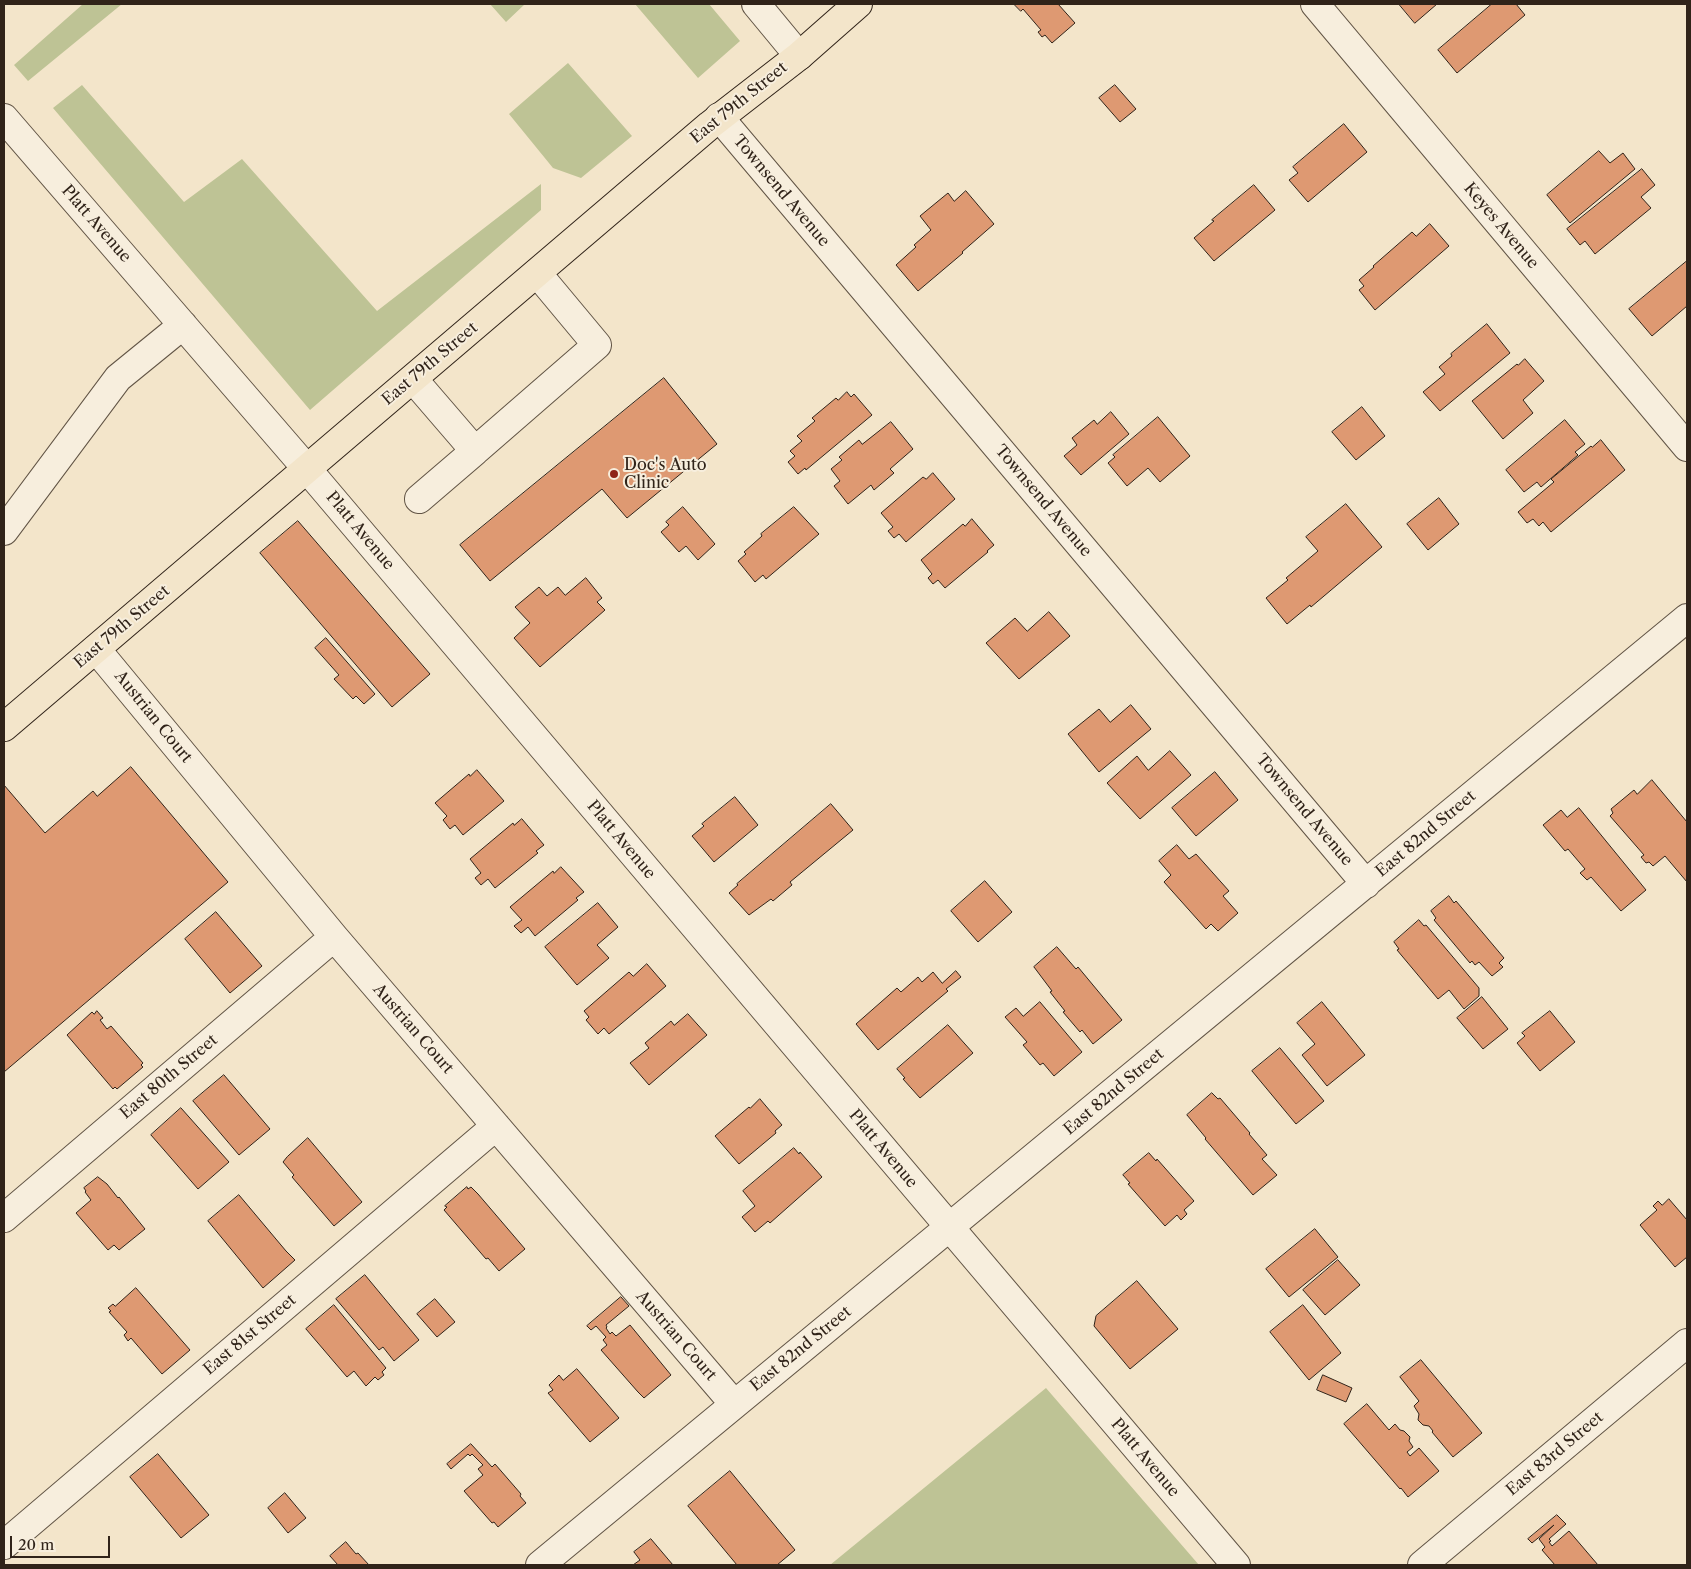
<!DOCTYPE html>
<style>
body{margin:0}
#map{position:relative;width:1691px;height:1569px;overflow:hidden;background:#f3e5ca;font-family:"Libre Caslon Text",serif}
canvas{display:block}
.frame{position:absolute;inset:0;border:5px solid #302319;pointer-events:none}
.scale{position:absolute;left:10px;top:1536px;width:100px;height:22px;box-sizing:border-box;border:2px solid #302319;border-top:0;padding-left:6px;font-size:15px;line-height:18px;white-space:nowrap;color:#302319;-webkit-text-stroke:4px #f7eedd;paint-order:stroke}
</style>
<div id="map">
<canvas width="1691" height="1569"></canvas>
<div class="frame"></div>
<div class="scale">20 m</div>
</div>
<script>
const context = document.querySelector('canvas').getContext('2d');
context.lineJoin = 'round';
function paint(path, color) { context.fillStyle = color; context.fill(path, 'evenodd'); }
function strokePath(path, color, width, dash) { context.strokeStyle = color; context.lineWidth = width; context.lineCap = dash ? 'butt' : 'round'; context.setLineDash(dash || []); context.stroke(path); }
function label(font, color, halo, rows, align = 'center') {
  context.font = font + ' "Libre Caslon Text",serif'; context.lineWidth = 4; context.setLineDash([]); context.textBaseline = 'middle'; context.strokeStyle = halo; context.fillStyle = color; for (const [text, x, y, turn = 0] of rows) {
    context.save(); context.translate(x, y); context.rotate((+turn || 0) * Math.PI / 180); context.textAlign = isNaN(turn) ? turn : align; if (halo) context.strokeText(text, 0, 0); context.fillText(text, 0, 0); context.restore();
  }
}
paint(new Path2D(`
 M83,4H122L28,81L14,65Z
 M490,4H525L506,22Z
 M635,4H709L740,41L698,78Z
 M568,63L632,136L581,178L553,168L509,114Z
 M82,85L184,202L242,159L377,311L541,184V210L310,410L53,108Z
 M1046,1388L1199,1565H830Z`), '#bec395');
const building = new Path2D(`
 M1014,4H1058L1075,23L1052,43L1045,35L1042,37L1038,32L1041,30L1023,9L1021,11Z
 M1399,4H1437L1415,23Z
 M1492,4H1516L1525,15L1457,73L1438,50Z
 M1115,85L1136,109L1120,122L1099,98Z
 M1344,124L1367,152L1308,202L1289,180L1298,173L1293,167Z
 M1599,151L1610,163L1623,153L1635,169L1570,223L1547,195Z
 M1642,169L1655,185L1641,197L1651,208L1595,254L1585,241L1580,245L1567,229Z
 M1254,185L1275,210L1214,261L1194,238L1214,221L1212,220Z
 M966,191L994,224L962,252L963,253L918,291L896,265L916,247L914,245L931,230L920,216L948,193L954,201Z
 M1430,224L1449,246L1375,310L1359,290L1364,286L1359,280L1374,267L1373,266L1412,232L1416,236Z
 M1687,261V306L1652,336L1629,309Z
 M1487,324L1510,353L1440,411L1423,392L1445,374L1439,367L1452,356L1451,354Z
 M1525,359L1544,381L1523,400L1533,413L1503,439L1472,401L1517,364L1518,365Z
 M664,378L717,444L627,518L602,489L490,581L460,545Z
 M847,392L851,397L854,394L872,415L806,470L805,468L798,474L788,462L795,456L790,451L802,441L797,436L815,421L812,418L836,398L838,400Z
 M1362,407L1385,436L1356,460L1332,432Z
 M1111,412L1129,434L1081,475L1064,456L1077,445L1072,438L1094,420L1097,424Z
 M1158,417L1190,456L1160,482L1148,468L1127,486L1108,463L1115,457L1113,455Z
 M1565,420L1585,444L1575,452L1578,455L1541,487L1537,482L1524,492L1506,470Z
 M891,422L913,449L890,469L894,473L874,490L871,485L848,504L834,486L840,481L831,469L842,460L839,457L859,440L862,444Z
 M1601,440L1625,470L1551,532L1543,522L1539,526L1533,519L1527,523L1518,512L1554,482L1551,479L1591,446L1592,447Z
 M933,473L955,499L906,542L899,534L894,538L888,531L893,527L881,513L923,477L926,479Z
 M1439,498L1459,524L1428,550L1407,524Z
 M1346,504L1382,547L1311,607L1310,605L1287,624L1266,598L1288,580L1286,578L1318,551L1306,537Z
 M683,507L715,544L698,560L686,546L679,552L661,532L669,525L666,522Z
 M794,507L819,534L766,579L763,575L755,582L738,561L746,554L744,552L762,536L761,534Z
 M972,519L994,545L987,551L988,552L945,588L938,580L933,584L928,578L932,574L921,560L963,524L965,526Z
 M298,521L430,674L392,707L260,553Z
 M586,578L602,598L597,602L605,610L540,667L514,638L530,623L515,607L539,587L547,596L558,587L565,595Z
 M1049,612L1070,636L1019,679L986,643L1015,618L1027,631Z
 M326,638L375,694L364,704L356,696L353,699L334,679L339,675L315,648Z
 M1131,705L1151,729L1099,772L1068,734L1099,709L1110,722Z
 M1170,751L1191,775L1140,819L1107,783L1137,756L1148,770Z
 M131,767L228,882L4,1072V785L45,833L93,791L97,796Z
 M477,770L504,801L463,835L455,825L450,829L443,820L447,816L435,803L469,774L470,776Z
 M1215,772L1238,800L1196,836L1172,808Z
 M1652,780L1687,822V882L1665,856L1653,866L1649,862L1646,863L1641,857L1644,855L1610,816L1613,813L1611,809L1634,790L1637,794Z
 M735,797L758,825L714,862L692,836L704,826L702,824Z
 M831,804L853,830L790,882L792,885L773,901L771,899L749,915L729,893L738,885L737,884Z
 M1579,808L1646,890L1621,911L1591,877L1587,880L1580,873L1585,869L1568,849L1565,851L1543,825L1561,810L1567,817Z
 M522,819L544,845L536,851L538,853L495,888L488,879L481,885L475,878L481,873L470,859L513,823L514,825Z
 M1177,845L1189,859L1196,854L1229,891L1223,896L1238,913L1218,931L1211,924L1206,929L1164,882L1171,875L1159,861Z
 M561,867L584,892L576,898L578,900L535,936L528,927L521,933L514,926L522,920L510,907L553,871L554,873Z
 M985,881L1012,912L978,942L951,911Z
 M1449,896L1454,903L1456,901L1504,958L1499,963L1503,967L1492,976L1479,962L1475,965L1472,961L1470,963L1434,920L1436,918L1431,911Z
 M598,903L618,927L597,945L609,958L577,985L545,947Z
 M216,912L262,966L230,993L185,939Z
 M1419,920L1424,926L1426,925L1479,988V996L1464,1009L1449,990L1438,999L1397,950L1399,949L1394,942Z
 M1057,947L1076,969L1078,967L1122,1020L1093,1044L1082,1030L1080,1032L1063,1012L1065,1011L1050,992L1052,991L1034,967Z
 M647,964L666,986L609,1034L604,1028L598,1034L586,1020L589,1017L584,1011L629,972L633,976Z
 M956,971L961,977L946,989L948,991L878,1050L856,1024L897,988L901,992L918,977L922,982L933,972L942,983Z
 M1482,997L1508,1029L1483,1049L1457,1018Z
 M1040,1002L1082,1052L1054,1076L1043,1063L1040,1065L1023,1045L1027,1042L1005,1017L1016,1008L1023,1016Z
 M1322,1002L1365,1055L1327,1086L1302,1055L1315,1044L1297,1023Z
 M97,1011L103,1018L100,1020L107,1029L111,1026L143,1063L141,1065L143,1067L117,1089L115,1087L113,1089L67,1035L92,1012L94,1014Z
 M1550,1011L1575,1042L1540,1071L1517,1043L1525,1036L1522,1033Z
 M688,1014L707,1035L649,1085L630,1063L649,1048L645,1043L671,1021L674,1025Z
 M948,1025L973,1053L920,1098L903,1079L905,1078L897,1069Z
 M1280,1048L1324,1101L1296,1124L1252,1071Z
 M224,1075L270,1129L239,1155L193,1101Z
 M1212,1093L1218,1099L1220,1098L1250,1133L1249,1134L1267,1155L1262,1159L1277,1175L1253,1195L1205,1139L1206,1138L1187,1115Z
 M760,1099L782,1125L775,1131L776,1133L739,1164L715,1136L749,1107L750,1108Z
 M181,1108L229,1162L198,1189L151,1135Z
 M308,1138L362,1202L334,1226L292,1177L294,1175L283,1162L287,1157Z
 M794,1148L799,1154L800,1152L822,1177L770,1223L768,1221L755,1232L742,1217L755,1206L743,1191Z
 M1149,1153L1156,1161L1157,1159L1194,1201L1184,1210L1187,1214L1181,1220L1177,1215L1165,1226L1128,1184L1130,1183L1123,1175Z
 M98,1177L107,1184L118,1198L119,1197L145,1229L119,1250L114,1245L108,1250L76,1213L91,1200L85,1192L86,1191L84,1188Z
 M467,1187L468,1189L471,1187L478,1194L525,1249L499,1271L488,1258L486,1259L444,1210L447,1207L445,1206Z
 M239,1195L286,1251L295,1260L263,1288L208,1221Z
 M1669,1199L1687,1220V1257L1675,1267L1640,1225L1657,1210L1653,1206L1658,1201L1662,1205Z
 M1315,1229L1338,1257L1289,1297L1266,1269Z
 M1338,1260L1360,1285L1325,1315L1303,1290Z
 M365,1275L419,1340L394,1361L383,1347L379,1350L336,1299Z
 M1137,1281L1178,1329L1130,1369L1094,1326L1096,1316Z
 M136,1288L190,1350L162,1374L131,1338L128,1341L124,1335L127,1332L109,1312L111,1311L108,1308L113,1304L115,1306Z
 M621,1297L629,1306L606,1325L607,1327L606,1328L610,1334L612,1332L616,1336L630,1325L671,1375L644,1398L638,1392L601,1350L607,1345L603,1340L606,1337L596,1326L591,1330L587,1326Z
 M435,1299L455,1322L437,1337L417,1314Z
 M334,1305L386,1368L382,1372L384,1375L378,1380L375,1377L366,1386L354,1371L347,1377L306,1329Z
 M1303,1305L1341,1353L1309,1380L1270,1332Z
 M1421,1360L1482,1433L1453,1457L1432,1432L1433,1431L1429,1426L1423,1425L1418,1420L1419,1414L1414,1406L1419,1401L1400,1377Z
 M577,1369L619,1418L590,1442L548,1393L553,1390L549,1385L559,1375L563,1380Z
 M1323,1375L1352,1388L1346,1402L1317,1390Z
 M1367,1404L1389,1430L1395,1424L1400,1430L1404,1431L1410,1437L1409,1441L1413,1447L1407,1452L1410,1456L1419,1448L1439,1471L1408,1497L1401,1488L1400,1489L1344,1424Z
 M471,1444L492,1467L495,1464L521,1494L520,1496L526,1503L498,1527L494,1522L492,1523L464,1491L483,1475L478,1469L483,1465L472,1454L470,1456L468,1454L451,1469L447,1464Z
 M158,1454L209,1515L181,1538L130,1477Z
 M730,1471L795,1550L777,1565H737L688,1506Z
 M285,1493L306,1518L288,1533L268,1508Z
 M1557,1515L1566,1524L1549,1539L1551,1541L1549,1542L1552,1546L1569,1531L1598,1565H1555L1542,1550L1545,1547L1539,1539L1554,1525L1532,1543L1528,1539Z
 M651,1539L673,1565H633L640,1560L634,1552Z
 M346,1542L356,1554L358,1553L369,1565H338L330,1556Z`);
paint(building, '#de9972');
strokePath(building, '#302319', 1);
const minor = new Path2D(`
 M756,4L799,56
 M1315,4L1687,447
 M719,117L1366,884
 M4,118L307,469L1236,1565
 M413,379L475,451L597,345L537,273
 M419,499L475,451
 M4,531L118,378L183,325
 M96,649L334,937L734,1404
 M4,1218L334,937
 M4,1545L496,1126
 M540,1565L1687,618
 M1422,1565L1687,1343`);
const major = new Path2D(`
 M4,727L710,125L799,56L858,4`);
strokePath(minor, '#615445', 30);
strokePath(major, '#302319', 30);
strokePath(minor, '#f7eedd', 28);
strokePath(major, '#f3e5ca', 28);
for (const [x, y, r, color] of [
 [614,474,5,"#8f2418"]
]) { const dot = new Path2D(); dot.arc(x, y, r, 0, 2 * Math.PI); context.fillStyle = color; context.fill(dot); strokePath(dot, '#f7eedd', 2); }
label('16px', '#302319', '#f7eedd', [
 ["East 79th Street",739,103,-39],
 ["Townsend Avenue",781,191,50],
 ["Platt Avenue",96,224,49],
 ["Keyes Avenue",1501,226,50],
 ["East 79th Street",430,364,-40],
 ["Townsend Avenue",1043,501,50],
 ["Platt Avenue",360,531,50],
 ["East 79th Street",122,627,-40],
 ["Austrian Court",153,717,51],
 ["Townsend Avenue",1304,810,50],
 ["East 82nd Street",1426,834,-40],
 ["Platt Avenue",621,840,50],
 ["Austrian Court",413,1029,49],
 ["East 80th Street",169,1077,-40],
 ["East 82nd Street",1114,1092,-40],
 ["Platt Avenue",883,1149,50],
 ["East 81st Street",250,1335,-40],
 ["Austrian Court",676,1336,49],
 ["East 82nd Street",801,1349,-39],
 ["East 83rd Street",1555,1454,-40],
 ["Platt Avenue",1145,1458,50]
]);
label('16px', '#302319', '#f7eedd', [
 ["Doc's Auto",624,465],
 ["Clinic",624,483]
], 'left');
</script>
